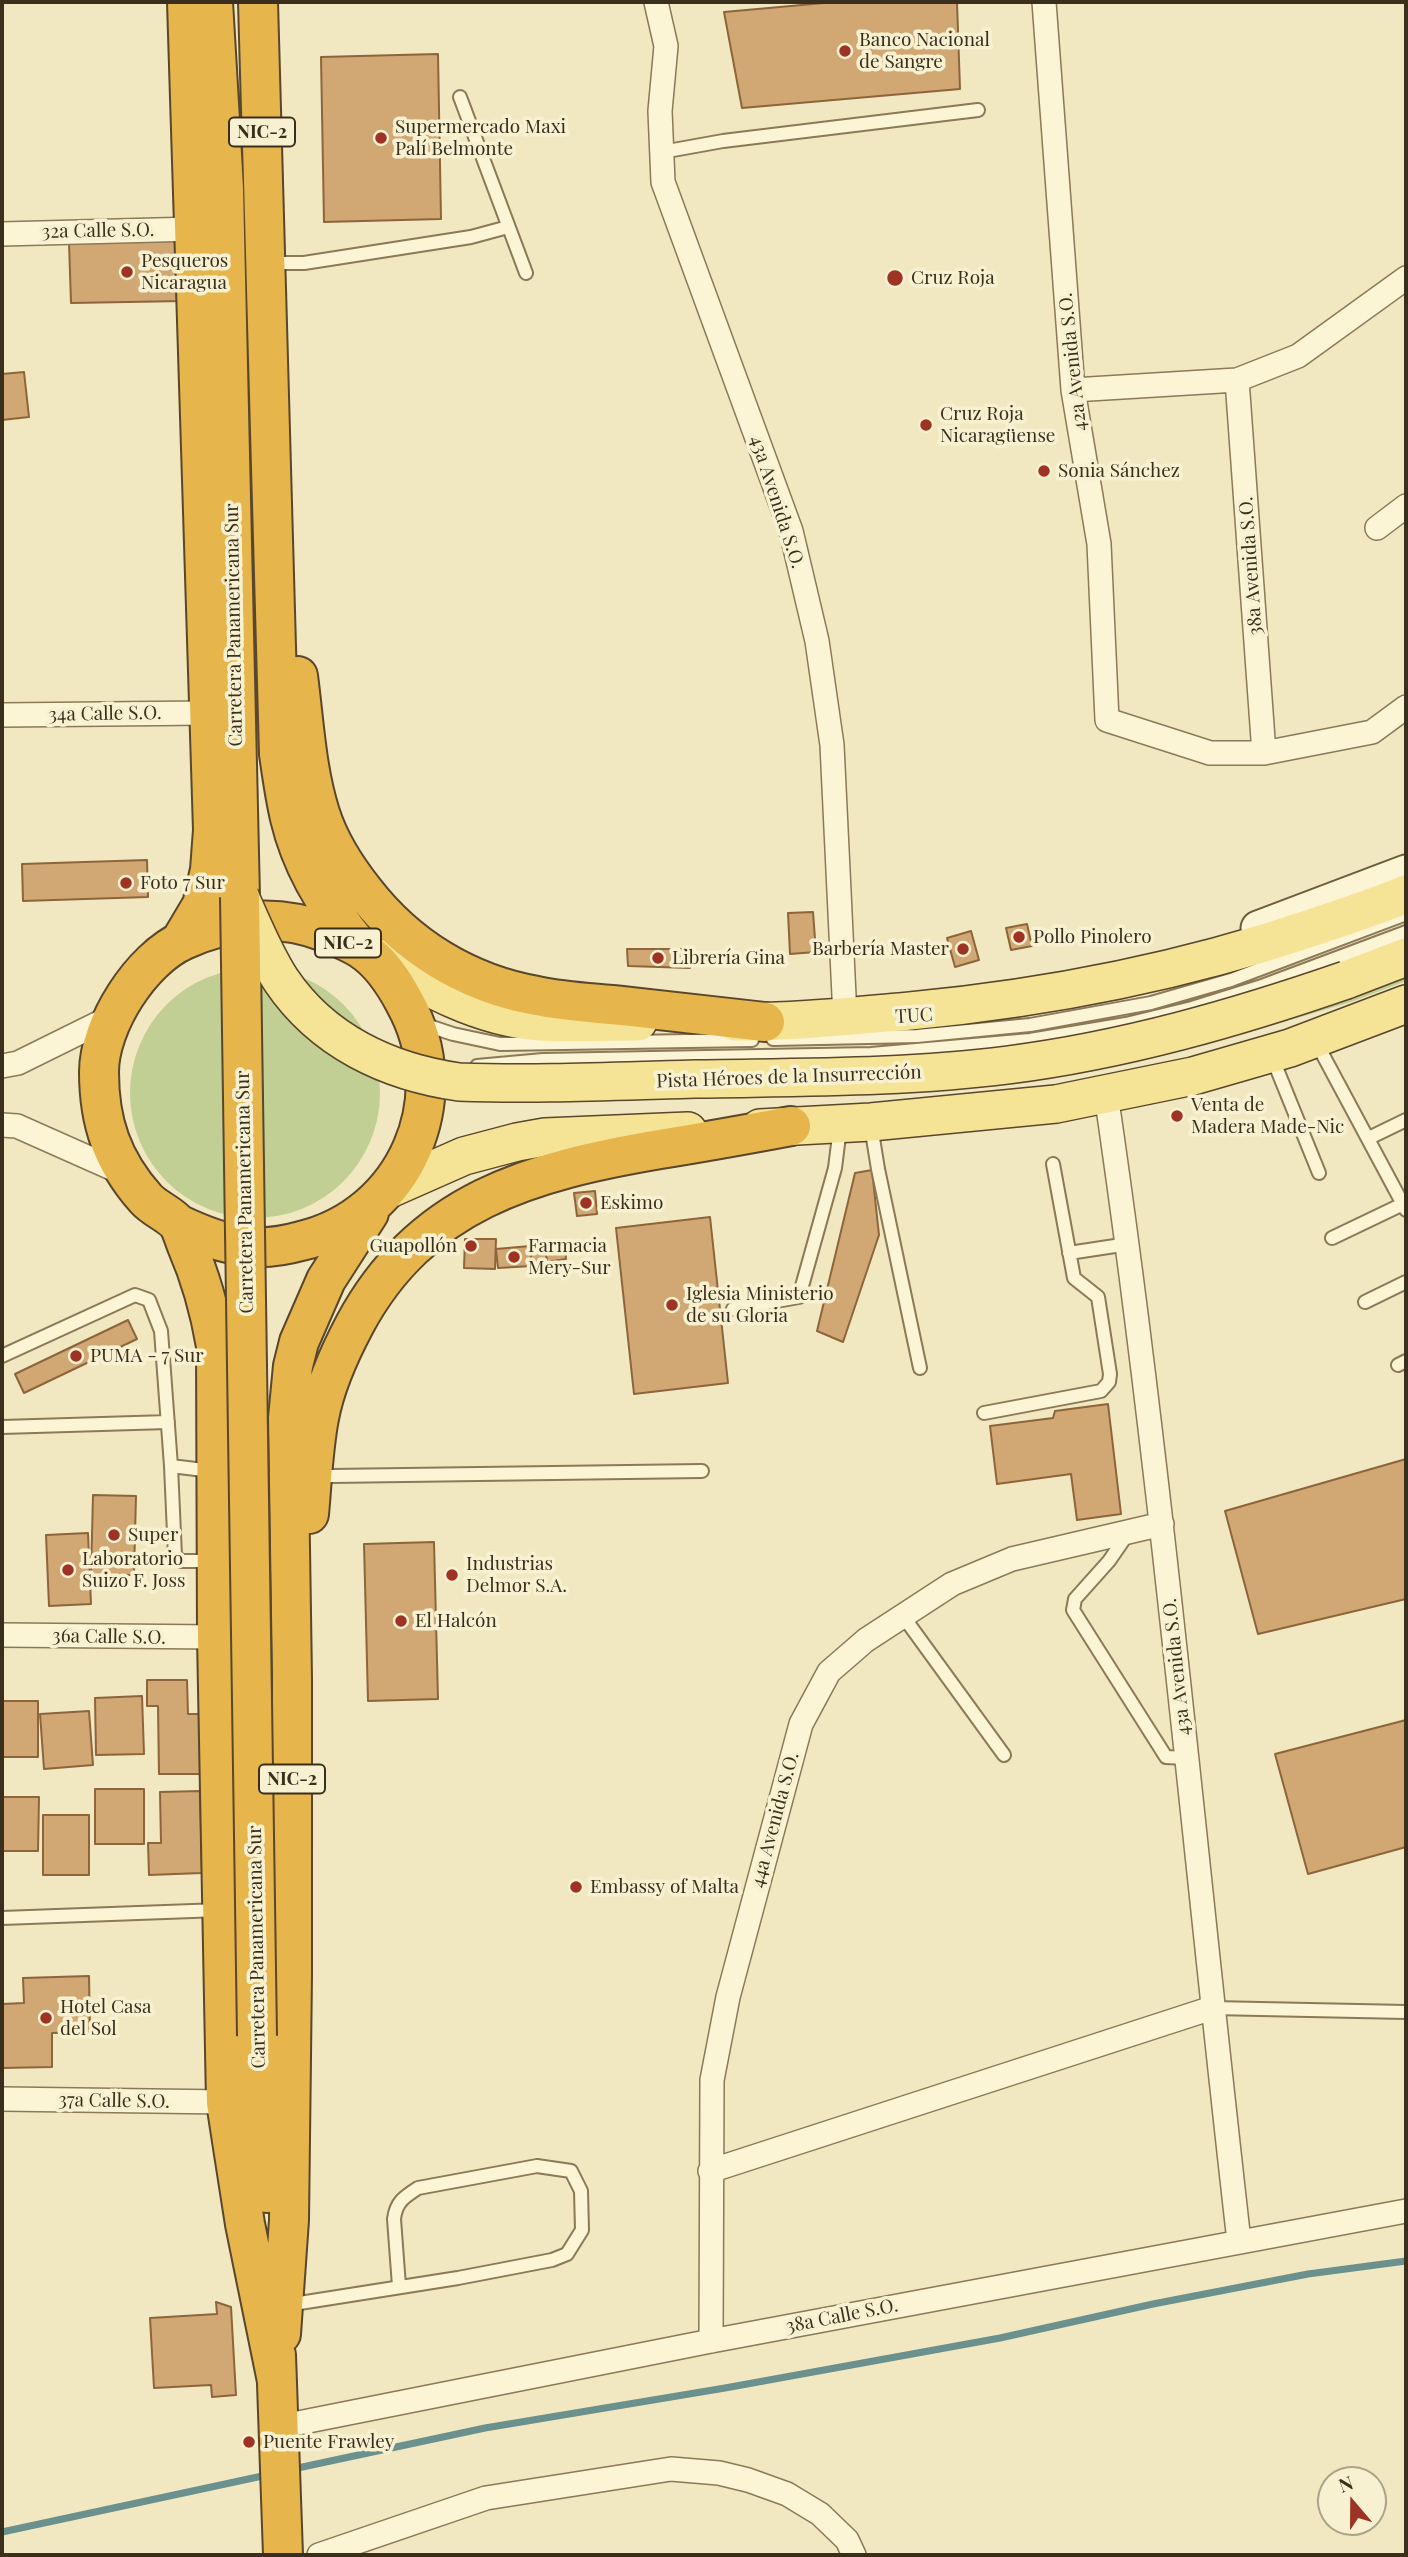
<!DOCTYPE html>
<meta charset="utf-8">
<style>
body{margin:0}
#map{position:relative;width:1408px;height:2557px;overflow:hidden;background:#f1e8c1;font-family:"Playfair Display",serif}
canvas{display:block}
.frame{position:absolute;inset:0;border:4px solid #3a2f1d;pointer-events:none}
.north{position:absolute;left:1317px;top:2466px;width:70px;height:70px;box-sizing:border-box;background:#f8f1d1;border:2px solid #aca389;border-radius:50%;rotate:340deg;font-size:19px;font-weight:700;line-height:28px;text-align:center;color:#3a2f1d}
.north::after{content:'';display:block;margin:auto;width:24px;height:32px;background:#9e3223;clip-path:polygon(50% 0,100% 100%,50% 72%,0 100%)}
</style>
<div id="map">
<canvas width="1408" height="2557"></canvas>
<div class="frame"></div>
<div class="north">N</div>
</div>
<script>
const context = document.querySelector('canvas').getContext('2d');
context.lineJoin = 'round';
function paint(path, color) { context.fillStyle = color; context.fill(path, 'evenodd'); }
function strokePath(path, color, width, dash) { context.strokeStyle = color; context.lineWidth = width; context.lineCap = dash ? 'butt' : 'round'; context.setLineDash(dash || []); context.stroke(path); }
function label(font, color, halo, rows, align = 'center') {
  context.font = font + ' "Playfair Display",serif'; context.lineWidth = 7; context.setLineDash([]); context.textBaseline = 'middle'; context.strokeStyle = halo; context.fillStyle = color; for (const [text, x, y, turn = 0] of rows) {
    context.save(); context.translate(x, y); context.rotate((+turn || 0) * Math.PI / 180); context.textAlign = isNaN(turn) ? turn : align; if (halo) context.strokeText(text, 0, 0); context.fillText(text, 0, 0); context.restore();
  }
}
paint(new Path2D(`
 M130 1093a125 125 0 1 1 250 0a125 125 0 1 1-250 0Z
 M1406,973V981L1351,1002L1240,1035Z`), '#c1cf94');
strokePath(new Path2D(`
 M293,2469L485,2428L725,2388L1000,2338L1153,2304L1308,2274L1406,2261
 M2,2532L267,2475`), '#6a918d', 7);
const building = new Path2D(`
 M835,2H957L960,89L742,108L724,12Z
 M438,54L441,219L324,222L321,57Z
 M183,240L184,301L71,303L69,243Z
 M24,372L29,417L2,420V374Z
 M147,860L148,897L23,901L22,864Z
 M813,912L816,952L790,954L788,913Z
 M1027,924L1032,946L1011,950L1006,928Z
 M971,931L979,960L955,967L947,938Z
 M627,949H687L690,968L628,966Z
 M872,1170L879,1235L843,1342L817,1331L855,1173Z
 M595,1191L597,1214L577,1216L574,1193Z
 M710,1217L728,1383L634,1394L616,1228Z
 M465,1239H496L495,1269L464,1268Z
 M565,1244L566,1259L547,1262L545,1245Z
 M545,1245L547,1262L532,1266L530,1246Z
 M530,1246L532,1266L498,1268L496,1249Z
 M128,1320L137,1339L24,1393L15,1374Z
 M1108,1404L1121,1514L1077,1520L1071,1474L997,1484L990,1426L1053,1418L1055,1411Z
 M1406,1459V1599L1258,1634L1225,1511Z
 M93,1495L136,1496L134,1575H91Z
 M88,1533L91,1604L49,1606L46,1535Z
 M434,1542L438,1699L368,1701L364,1544Z
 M147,1680H187L188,1714H203V1774H159L158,1706H147Z
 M142,1696L144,1754L96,1755L95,1698Z
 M2,1701H38V1757H2Z
 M89,1711L93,1765L44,1769L40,1714Z
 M1406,1720V1847L1308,1874L1275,1754Z
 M95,1789H144V1844H95Z
 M200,1791L202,1873L149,1875L148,1843H161L160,1792Z
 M2,1797H39L38,1851H2Z
 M43,1815H89V1875H43Z
 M89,1976L90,2032L52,2033V2067L2,2068V2004L24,2003L23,1978Z
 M216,2302L231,2307L236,2395L212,2397L211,2385L154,2388L150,2318L217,2314Z`);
paint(building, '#d1a774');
strokePath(building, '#8c653b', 2);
const lane = new Path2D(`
 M460,97L526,273
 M662,152L723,141L978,110
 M270,263H304L471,237L508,227
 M423,1024L453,1034L500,1044L752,1040
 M773,1039L917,1036L1030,1025L1151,1003L1231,980L1406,914
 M1316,1042L1406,1210
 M1272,1057L1319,1173
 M477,1066L543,1060L871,1054L1030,1040L1126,1024L1192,1008L1259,987L1406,932
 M871,1126L878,1169L920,1368
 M1369,1138L1406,1120
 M1332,1238L1403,1204
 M1069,1253L1128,1244
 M1365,1302L1406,1282
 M733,1309L799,1297L835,1168L840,1128
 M2,1356L135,1295L149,1300L161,1331L171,1466L175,1556L181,1561H212
 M1398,1365L1406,1361
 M984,1413L1101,1391L1109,1382L1110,1374L1098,1297L1074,1278L1053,1164
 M2,1427L168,1422
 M171,1466L212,1471
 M316,1478L331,1476L702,1471
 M1129,1532L1109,1561L1075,1599L1073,1610L1166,1757L1186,1758
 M903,1616L1004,1755
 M2,1918L220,1910
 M1212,2008L1406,2012
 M287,2305L458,2278L552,2260L567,2254L582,2230L581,2191L571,2171L537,2166L418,2188C404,2197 396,2202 394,2219L399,2286`);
const street = new Path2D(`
 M656,2L666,46L660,111L663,182L791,531L817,641L832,745L845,1017
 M1044,2L1073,390L1099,544L1107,720L1210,753H1264L1372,732L1406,707
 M2,234L195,229
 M1237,380L1264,753
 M1073,390L1237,380L1298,356L1406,278
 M1377,528L1406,506
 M2,715L208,713
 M2,1066L18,1063L113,1016
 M1106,1094C1162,1475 1195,1858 1239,2241
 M2,1125L17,1126L125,1174
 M2,1635L217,1637
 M2,2099L226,2102
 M710,2171L1212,2008
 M711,2341L712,2080L728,1997L801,1724L829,1672L866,1640L952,1584L1012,1559L1162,1524
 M278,2427L711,2341L1406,2211
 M319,2555L486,2498L671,2469L719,2473L748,2480L787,2494L820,2514L847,2540L854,2555`);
const secondary = new Path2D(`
 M1258,928L1406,872`);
const primary = new Path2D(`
 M372,955C424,986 478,1018 541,1022C573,1024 606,1022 638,1022
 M1346,980L1406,957
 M735,1022C794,1022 852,1016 910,1011C1047,998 1181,972 1311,928C1343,917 1375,907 1406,894
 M760,1128L871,1122L1056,1104L1193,1076L1290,1048L1406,1004
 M387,1190L464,1156L517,1142L545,1137L688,1131`);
const highway = new Path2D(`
 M213,2L224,188L240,897
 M258,2L279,754C282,775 285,797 290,818C301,865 327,908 358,945
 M298,676C304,721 306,769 320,813C329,842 345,867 364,891C407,947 468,984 537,996C565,1002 594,1003 622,1006C670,1011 718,1017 765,1022
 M180,942L202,905L210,870L213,830L187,2
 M178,1224C199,1234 220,1243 244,1246C263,1249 283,1246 301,1241C407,1216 457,1097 405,1003C394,982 381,962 361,949C350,942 337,937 325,932C275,913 231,919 184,940C141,959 99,1025 99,1072C99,1122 112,1161 146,1199C155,1209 170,1214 178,1224C182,1230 184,1239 187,1246C201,1278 210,1311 216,1346L217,1637L226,2102L245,2224L277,2381
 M309,1514C312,1482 313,1449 319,1418C325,1385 339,1354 355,1324C421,1201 531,1171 660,1149C704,1142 748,1134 791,1126
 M257,2036L267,2193
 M281,2334L289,2220L292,1975V1678L288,1418L293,1366L299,1342L326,1280L369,1213
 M276,2355L283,2555`);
strokePath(lane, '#8b7957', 16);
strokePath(street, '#8b7957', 26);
strokePath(secondary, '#6d5a3a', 37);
strokePath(primary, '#59462c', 40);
strokePath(highway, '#59462c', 42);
strokePath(lane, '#fbf4d5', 12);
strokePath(street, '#fbf4d5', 23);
strokePath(secondary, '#fbf4d5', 33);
strokePath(primary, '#f6e496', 37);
strokePath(highway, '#e6b54c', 38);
const primaryBridge = new Path2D(`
 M240,897C253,925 264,954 281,980C322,1041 388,1072 459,1082C538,1085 618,1081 697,1079C801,1077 905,1078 1008,1065C1125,1050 1236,1018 1346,980`);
const highwayBridge = new Path2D(`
 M240,897L257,2036`);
strokePath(primaryBridge, '#59462c', 40, []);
strokePath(highwayBridge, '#59462c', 42, []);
strokePath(primaryBridge, '#f6e496', 37);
strokePath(highwayBridge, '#e6b54c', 38);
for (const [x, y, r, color] of [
 [845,51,7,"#9e3223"],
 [381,138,7,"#9e3223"],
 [127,272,7,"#9e3223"],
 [895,278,9,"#9e3223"],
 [926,425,7,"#9e3223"],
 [1044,471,7,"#9e3223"],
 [126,883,7,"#9e3223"],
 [1019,937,7,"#9e3223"],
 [963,949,7,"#9e3223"],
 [658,958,7,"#9e3223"],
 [1177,1116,7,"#9e3223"],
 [586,1203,7,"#9e3223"],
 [471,1246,7,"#9e3223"],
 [514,1257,7,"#9e3223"],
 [672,1305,7,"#9e3223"],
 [76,1356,7,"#9e3223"],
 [114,1535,7,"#9e3223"],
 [68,1570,7,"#9e3223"],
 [452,1575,7,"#9e3223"],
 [401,1621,7,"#9e3223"],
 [576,1887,7,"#9e3223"],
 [46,2018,7,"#9e3223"],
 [249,2442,7,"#9e3223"]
]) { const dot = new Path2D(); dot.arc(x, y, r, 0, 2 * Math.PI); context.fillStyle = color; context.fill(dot); strokePath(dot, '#f8f1d1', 2.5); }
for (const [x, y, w] of [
 [262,132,66],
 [348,943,66],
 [292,1779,66]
]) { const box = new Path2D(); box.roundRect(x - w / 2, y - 14.5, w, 29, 5); context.fillStyle = '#f8f1d1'; context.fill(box); strokePath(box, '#3a2f1d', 2); }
label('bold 18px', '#3a2f1d', null, [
 ["NIC-2",262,132],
 ["NIC-2",348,943],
 ["NIC-2",292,1779]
]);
label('19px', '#3a2f1d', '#f8f1d1', [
 ["Banco Nacional",859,40],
 ["de Sangre",859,62],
 ["Supermercado Maxi",395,127],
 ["Palí Belmonte",395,149],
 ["Pesqueros",141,261],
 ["Nicaragua",141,283],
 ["Cruz Roja",911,278],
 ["Cruz Roja",940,414],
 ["Nicaragüense",940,436],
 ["Sonia Sánchez",1058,471],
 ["Foto 7 Sur",140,883],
 ["Pollo Pinolero",1033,937],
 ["Barbería Master",949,949,"right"],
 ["Librería Gina",672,958],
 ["Venta de",1191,1105],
 ["Madera Made-Nic",1191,1127],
 ["Eskimo",600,1203],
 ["Guapollón",457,1246,"right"],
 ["Farmacia",528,1246],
 ["Mery-Sur",528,1268],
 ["Iglesia Ministerio",686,1294],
 ["de su Gloria",686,1316],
 ["PUMA - 7 Sur",90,1356],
 ["Super",128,1535],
 ["Laboratorio",82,1559],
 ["Suizo F. Joss",82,1581],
 ["Industrias",466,1564],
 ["Delmor S.A.",466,1586],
 ["El Halcón",415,1621],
 ["Embassy of Malta",590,1887],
 ["Hotel Casa",60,2007],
 ["del Sol",60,2029],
 ["Puente Frawley",263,2442]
], 'left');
label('19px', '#3a2f1d', '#f8f1d1', [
 ["32a Calle S.O.",98,231,-1],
 ["42a Avenida S.O.",1073,362,-96],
 ["43a Avenida S.O.",777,502,72],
 ["38a Avenida S.O.",1251,566,-94],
 ["Carretera Panamericana Sur",234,625,-91],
 ["34a Calle S.O.",105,714,-1],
 ["TUC",914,1016,-3],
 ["Pista Héroes de la Insurrección",789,1077,-2],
 ["Carretera Panamericana Sur",245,1192,-91],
 ["36a Calle S.O.",109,1637,1],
 ["43a Avenida S.O.",1177,1667,-96],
 ["44a Avenida S.O.",775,1820,-75],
 ["Carretera Panamericana Sur",257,1947,-91],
 ["37a Calle S.O.",114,2101,1],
 ["38a Calle S.O.",842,2316,-11]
]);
</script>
